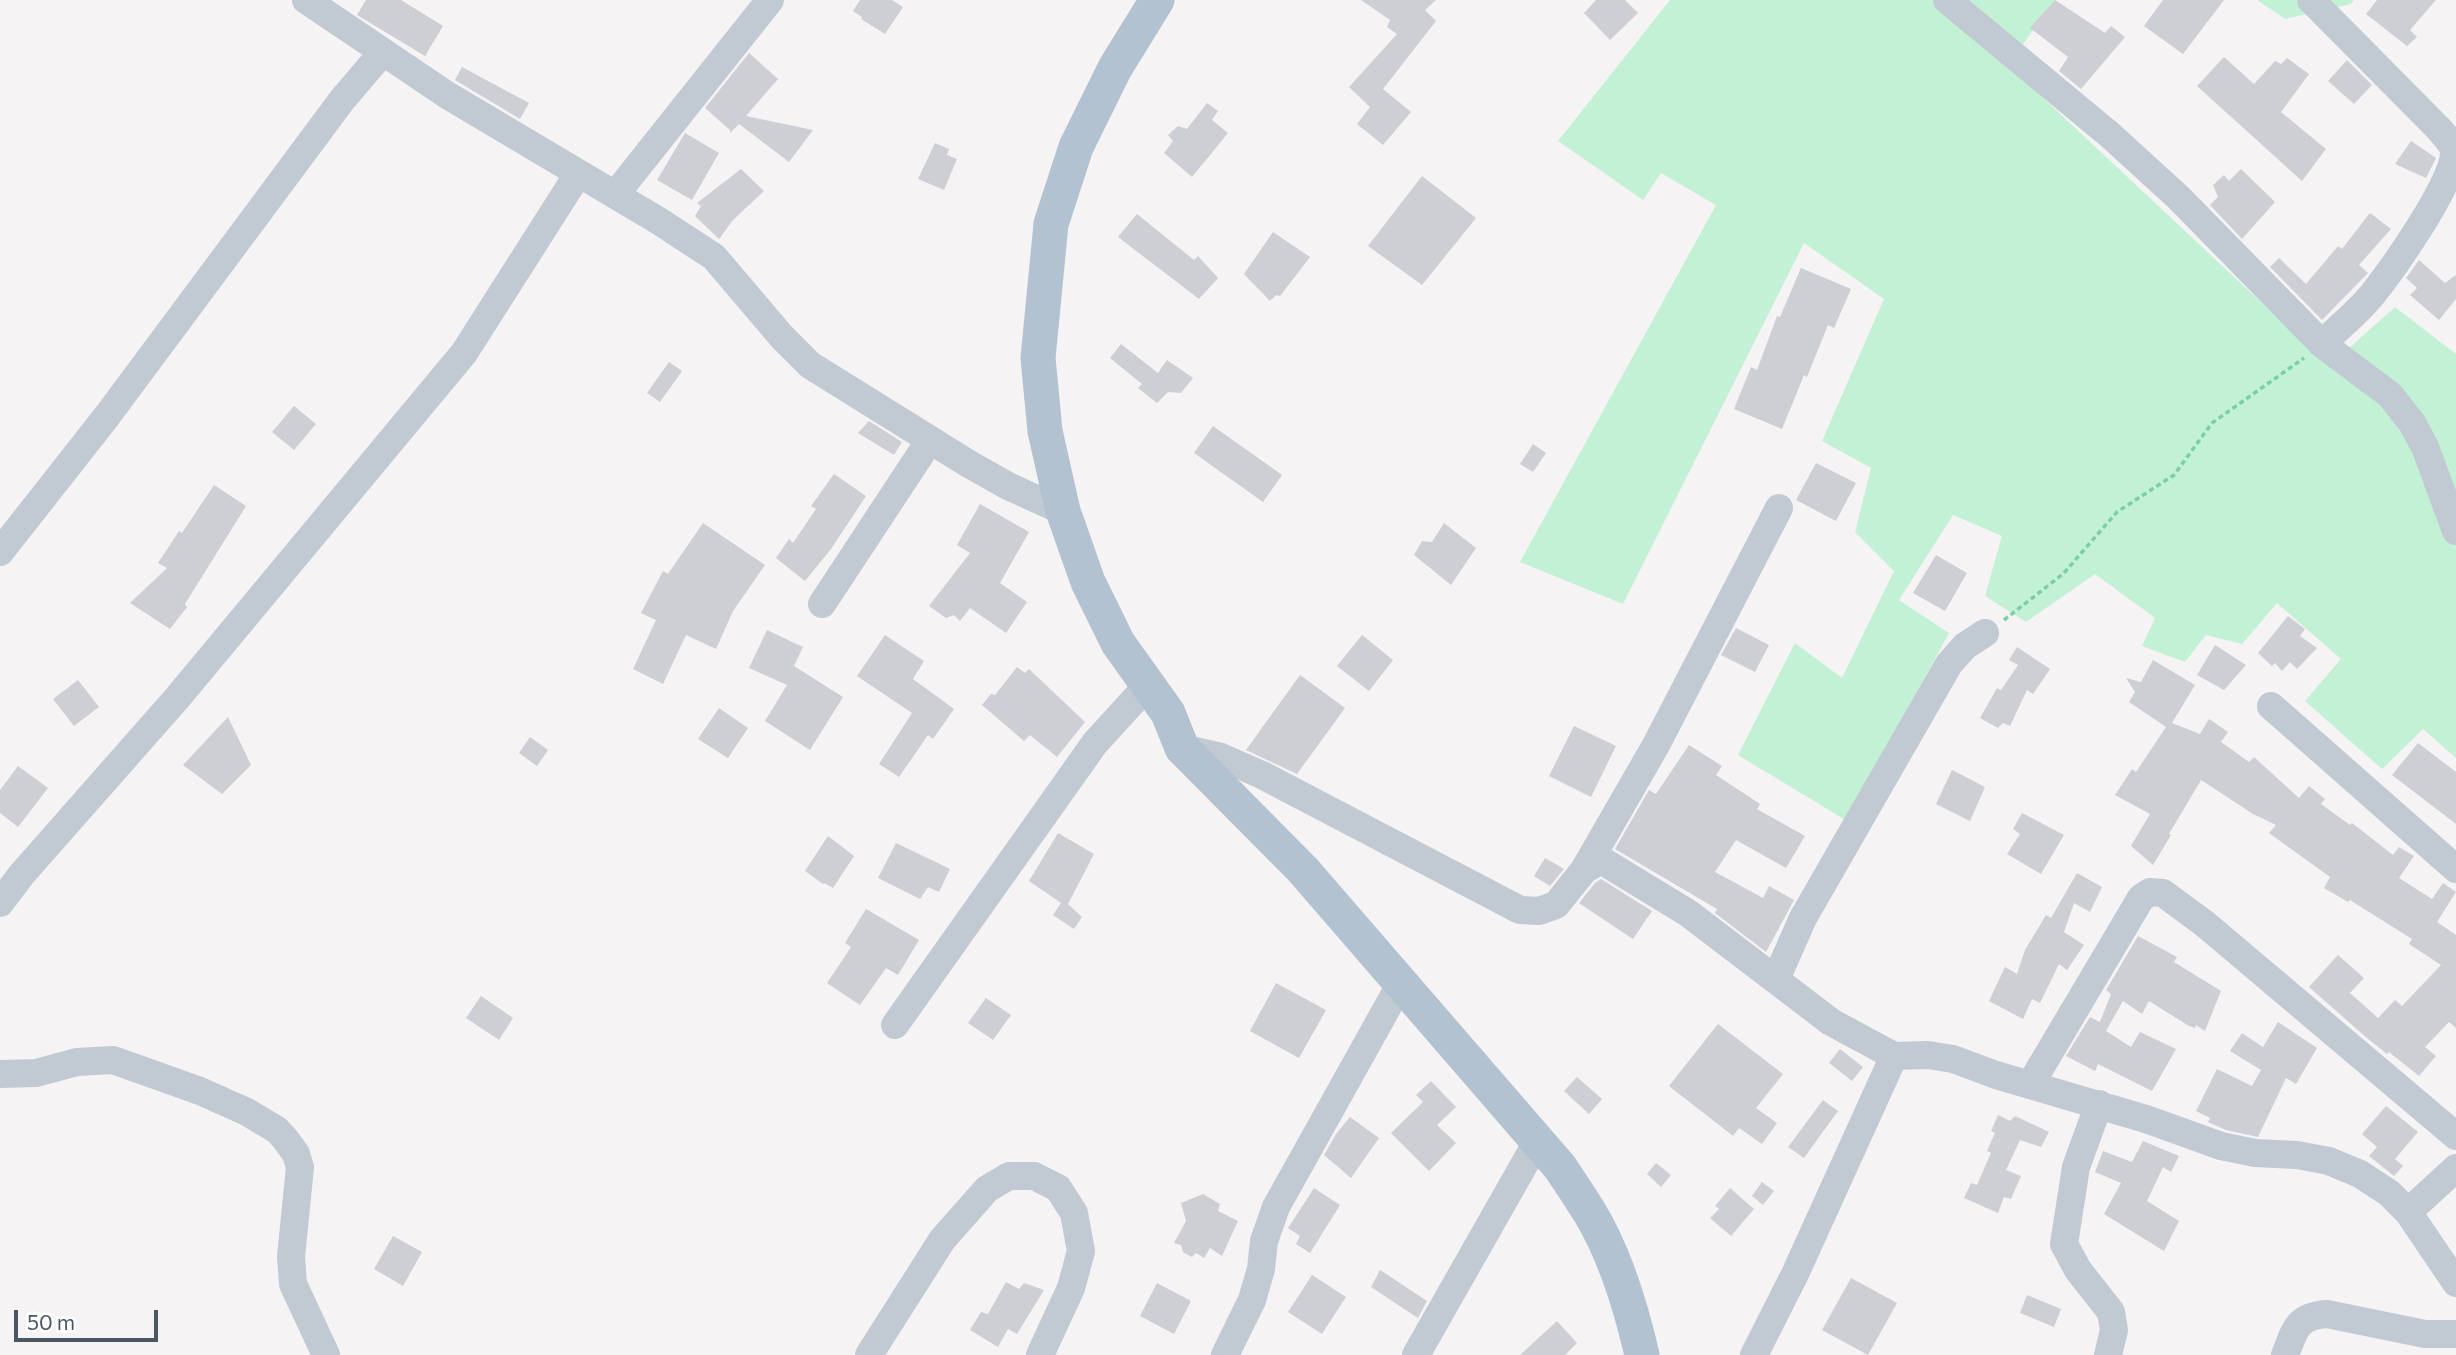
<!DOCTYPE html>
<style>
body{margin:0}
#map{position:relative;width:2456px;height:1355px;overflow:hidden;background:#f5f3f3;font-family:Commissioner,sans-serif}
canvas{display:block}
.scale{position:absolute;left:14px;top:1310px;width:144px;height:32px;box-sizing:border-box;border:4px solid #4a5661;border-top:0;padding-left:9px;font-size:21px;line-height:24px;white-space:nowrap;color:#4a5661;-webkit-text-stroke:5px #fff;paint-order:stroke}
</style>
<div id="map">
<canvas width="2456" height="1355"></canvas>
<div class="scale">50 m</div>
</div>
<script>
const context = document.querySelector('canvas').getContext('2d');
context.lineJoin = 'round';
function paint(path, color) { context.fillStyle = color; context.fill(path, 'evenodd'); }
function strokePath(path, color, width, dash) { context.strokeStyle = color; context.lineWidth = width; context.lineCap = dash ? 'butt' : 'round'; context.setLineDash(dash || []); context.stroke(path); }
paint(new Path2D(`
 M1670,0H2055L2008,65L2329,366L2395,307L2456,354V758L2423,729L2382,769L2305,701L2341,659L2277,603L2242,644L2206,635L2185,662L2142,646L2155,618L2095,574L2026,622L1985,596L2002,536L1953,515L1899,600L1949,633L1847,821L1738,755L1795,643L1842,678L1894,571L1855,532L1871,468L1822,441L1884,299L1804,243L1623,604L1520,562L1716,205L1661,173L1643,200L1558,141Z
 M2257,0H2354L2351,4L2285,19Z`), '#c3f1d5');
paint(new Path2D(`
 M366,0H401L443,26L425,56L357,15Z
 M860,0H892L903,7L885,34L861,19L862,17L853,11Z
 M1361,0H1436L1425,10L1436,21L1383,89L1411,112L1383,145L1357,124L1370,107L1349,87L1397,34L1387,27L1390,20Z
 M1596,0H1625L1638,13L1610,40L1584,13Z
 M2055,0L2105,33L2111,26L2125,37L2081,89L2059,71L2068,57L2030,28Z
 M2163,0H2224L2183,54L2144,26Z
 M2377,0H2436L2410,30L2417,37L2407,46L2366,14Z
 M749,53L778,79L746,116L813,130L789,162L739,124L730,133V130L705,108Z
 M2224,57L2254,84L2275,61L2281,64L2287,58L2309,74L2281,112L2326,149L2302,181L2197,86Z
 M2347,60L2372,85L2354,104L2328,81Z
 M462,67L529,103L520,119L455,80Z
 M1207,103L1218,111L1212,120L1228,133L1192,177L1164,153L1173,141L1168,135L1178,126L1187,129Z
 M685,133L719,153L692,200L657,180Z
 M2411,141L2436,158L2426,178L2395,164Z
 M935,143L949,149L947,155L957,159L944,190L918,179Z
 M741,169L764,191L733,220L719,239L695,216L701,206L697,203Z
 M2241,169L2275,202L2242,239L2210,205L2218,197L2213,185L2224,175L2229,181Z
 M1422,176L1476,218L1422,285L1368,246Z
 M2370,213L2391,229L2359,265L2368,273L2322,320L2270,267L2279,258L2306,284L2338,246L2342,249Z
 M1137,214L1194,260L1198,256L1218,278L1199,299L1118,237Z
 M1273,232L1310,257L1280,296L1276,295L1270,301L1244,274Z
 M2419,260L2445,283L2456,275V299L2439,320L2410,295L2417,288L2406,278Z
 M1801,268L1851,289L1834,328L1828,325L1807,377L1804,375L1782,429L1734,409L1751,367L1757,370L1777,316L1780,317Z
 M1121,344L1158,373L1167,360L1193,378L1181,393L1168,392L1157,403L1138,388L1142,384L1110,358Z
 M669,362L682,371L660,402L647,393Z
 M294,406L316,424L294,450L272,432Z
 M869,421L902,442L894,455L858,433Z
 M1213,426L1282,475L1263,502L1194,453Z
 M1533,444L1546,453L1533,472L1520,464Z
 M1816,463L1856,483L1836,521L1796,500Z
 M834,474L866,496L831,549L805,581L776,558L789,539L793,543L816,509L811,506Z
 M214,485L246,506L185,604L187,607L170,629L130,603L167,568L158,563L179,531L182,533Z
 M980,504L1029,532L1000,583L1027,602L1006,633L970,608L960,621L954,615L946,618L929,606L970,553L957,545Z
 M703,523L765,565L733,611L716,649L686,635L663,684L633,669L656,620L641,613L663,571L668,574Z
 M1444,523L1476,548L1451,585L1414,555L1422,541L1432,542Z
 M1936,555L1967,573L1945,611L1913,593Z
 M2288,616L2305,629L2300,636L2317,648L2297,669L2290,662L2282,671L2275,663L2272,666L2258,653Z
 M1736,628L1769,645L1755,672L1721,655Z
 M767,630L803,647L794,666L843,697L810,750L765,721L787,685L749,668Z
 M885,635L924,661L913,679L954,709L933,739L928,735L899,777L879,764L912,713L857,676Z
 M1362,635L1393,660L1369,691L1337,666Z
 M2215,645L2246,665L2224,690L2197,675Z
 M2017,647L2050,669L2033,694L2027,690L2010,726L2003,723L1998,728L1980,718L1997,688L2001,690L2018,665L2009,660Z
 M2153,660L2195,685L2172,723L2200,734L2209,719L2228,732L2221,742L2249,762L2254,757L2299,798L2309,786L2325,799L2321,804L2350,825L2352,823L2393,855L2399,847L2414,856L2399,878L2432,899L2443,883L2456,892L2437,922L2456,935V1028L2449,1022L2425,1047L2436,1056L2419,1076L2389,1052L2387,1054L2367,1038L2309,987L2338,955L2364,978L2350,993L2378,1018L2395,1000L2402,1006L2441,965L2409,944L2412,939L2350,900L2348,902L2324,888L2330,877L2269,833L2276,825L2253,814L2201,780L2169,834L2171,835L2153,865L2131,846L2150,814L2115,795L2132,769L2136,772L2166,727L2129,702L2135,692L2126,678L2141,682Z
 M1017,667L1025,673L1029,669L1085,722L1057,757L1030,735L1024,741L982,705L991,694L995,695Z
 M1300,675L1345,708L1297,774L1246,750Z
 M78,680L99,707L74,726L53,699Z
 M719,708L748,728L728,758L698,739Z
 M228,717L251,765L222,794L183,765Z
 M1574,726L1616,746L1591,797L1549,776Z
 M530,737L548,750L537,766L519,753Z
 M2418,743L2456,772V824L2392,775Z
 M1689,745L1722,766L1716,775L1760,804L1757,809L1805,836L1786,868L1736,840L1715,872L1763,898L1769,886L1794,900L1766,952L1715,913L1717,909L1615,849L1649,790L1656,794Z
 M18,766L48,788L18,827L0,813V790Z
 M1952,770L1985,787L1970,821L1936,804Z
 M2022,813L2064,835L2041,874L2007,854L2020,834L2013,829Z
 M1058,833L1094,854L1068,904L1082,917L1074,929L1053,915L1061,903L1029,881Z
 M828,836L854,856L833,888L824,883L823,884L805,871Z
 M896,843L950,869L939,892L928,887L920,899L878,878Z
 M1545,858L1564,869L1550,886L1534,876Z
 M2077,873L2102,887L2090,912L2074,903L2064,932L2084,945L2067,970L2059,964L2040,1003L2032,999L2023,1019L1989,1001L2005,967L2017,974L2025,950L2046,915L2051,918Z
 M1601,879L1652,911L1633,939L1579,903L1595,883Z
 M866,909L919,940L898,975L886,968L860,1005L827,983L851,947L845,943Z
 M2138,936L2177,957L2174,962L2221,991L2205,1031L2196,1025L2195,1028L2189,1026L2149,1001L2142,1014L2123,1001L2106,1031L2131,1047L2140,1032L2176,1049L2152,1091L2098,1064L2095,1071L2066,1056L2090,1017L2100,1022L2111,994L2106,990Z
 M1276,983L1326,1010L1299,1058L1250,1031Z
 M481,996L513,1018L499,1040L466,1018Z
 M986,998L1011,1015L993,1040L968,1023Z
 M2278,1022L2317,1048L2296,1084L2286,1078L2258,1137L2226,1130L2208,1122L2210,1118L2196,1111L2217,1069L2252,1086L2261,1070L2230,1051L2242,1033L2263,1047Z
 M1718,1024L1783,1074L1756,1108L1777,1123L1762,1144L1739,1128L1733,1136L1669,1086Z
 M1840,1049L1863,1067L1852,1081L1829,1063Z
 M1577,1077L1602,1099L1589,1114L1564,1091Z
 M1431,1081L1456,1107L1437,1125L1456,1143L1429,1171L1391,1133L1423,1102L1416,1095Z
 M1823,1100L1838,1111L1804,1158L1788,1147Z
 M2386,1106L2418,1132L2395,1159L2403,1166L2394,1176L2369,1156L2377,1147L2362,1134Z
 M1998,1115L2010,1121L2015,1116L2049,1132L2041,1147L2020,1140L2006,1170L2021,1176L2011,1199L2004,1197L1998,1213L1964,1198L1971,1183L1977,1185L1991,1153L1987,1151L1995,1133L1991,1131Z
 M1350,1117L1379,1138L1351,1178L1324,1155L1336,1134Z
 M2143,1141L2179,1156L2171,1172L2163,1167L2147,1201L2179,1221L2164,1251L2104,1214L2121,1183L2095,1172L2103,1151L2132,1162Z
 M1656,1163L1671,1175L1661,1187L1647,1174Z
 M1762,1182L1774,1191L1763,1205L1752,1196Z
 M1314,1188L1340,1205L1310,1253L1296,1244L1300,1236L1288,1228Z
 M1730,1188L1754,1209L1731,1236L1710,1218L1719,1209L1715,1206Z
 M1203,1194L1220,1204L1218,1211L1238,1221L1222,1256L1210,1248L1204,1258L1196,1253L1192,1257L1183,1252L1181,1245L1174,1243L1186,1221L1181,1203Z
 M393,1236L422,1252L403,1286L374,1269Z
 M1380,1270L1427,1301L1418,1318L1371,1287Z
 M1312,1275L1346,1297L1322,1334L1288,1312Z
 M1851,1278L1897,1303L1868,1355L1822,1330Z
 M1006,1282L1019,1289L1024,1283L1044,1290L1017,1334L1008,1329L998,1347L970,1330L981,1312L988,1314Z
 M1157,1283L1191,1301L1174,1334L1140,1316Z
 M2027,1295L2061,1309L2054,1327L2020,1313Z
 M1557,1321L1577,1343L1565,1355H1520Z`), '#cdcfd5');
strokePath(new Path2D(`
 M2004,620L2063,574L2117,512L2174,475L2212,423L2304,358`), '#7ad0a6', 3.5, [5, 3.5]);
strokePath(new Path2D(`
 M306,0L447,95L659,221L714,257L782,337L810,365L969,464L1008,486L1063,511
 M1947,0L2110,135L2179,198L2322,344L2390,395L2412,423L2425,447L2456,531
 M2311,0L2439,129C2444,135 2453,144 2454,151C2456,180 2392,270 2372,295C2357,313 2338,328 2322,344
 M615,195L770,0
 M0,552L107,416L342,100L382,53
 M822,604L930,440
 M2271,706L2456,869
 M1182,748L1221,757L1262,775L1520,910L1539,911L1556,905L1584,870L1656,745L1779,508
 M1584,870L1601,860L1688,913L1831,1022L1894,1056L1928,1055L1953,1059L1996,1075L2146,1119L2221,1146L2255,1153L2297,1155L2329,1161L2360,1174L2389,1193L2408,1212L2456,1283
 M0,903L22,874L178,697L464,353L578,174
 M1776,979L1803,918L1949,664L1965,646L1985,633
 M895,1025L1095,743L1148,685
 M0,1074L36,1073L77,1062L113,1060L200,1091L247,1112L277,1130L286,1140L296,1154L300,1167L291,1257L293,1284L326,1355
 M2030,1085L2141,898L2150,892L2163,893L2205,924L2456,1136
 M2099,1104L2076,1167L2064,1244L2078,1270L2111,1312L2114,1330L2108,1355
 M2408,1212L2456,1168
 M869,1355L942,1240L987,1189L1009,1176H1034L1058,1188L1074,1213L1081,1251L1071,1288L1040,1355
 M1225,1355L1252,1300L1261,1269L1264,1241L1276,1207L1401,983
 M1416,1355L1537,1142
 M1754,1355L1795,1274L1894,1056
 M2285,1355C2295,1329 2297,1316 2327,1314L2425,1334H2456`), '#c1cad2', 28);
strokePath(new Path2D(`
 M1157,0L1115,68L1076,147L1051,224L1038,358L1045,431L1063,511L1088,582L1118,643L1168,713L1182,748L1303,870L1560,1167C1570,1182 1580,1197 1590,1213C1616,1256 1631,1307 1642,1355`), '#b3c2d1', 35);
</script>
